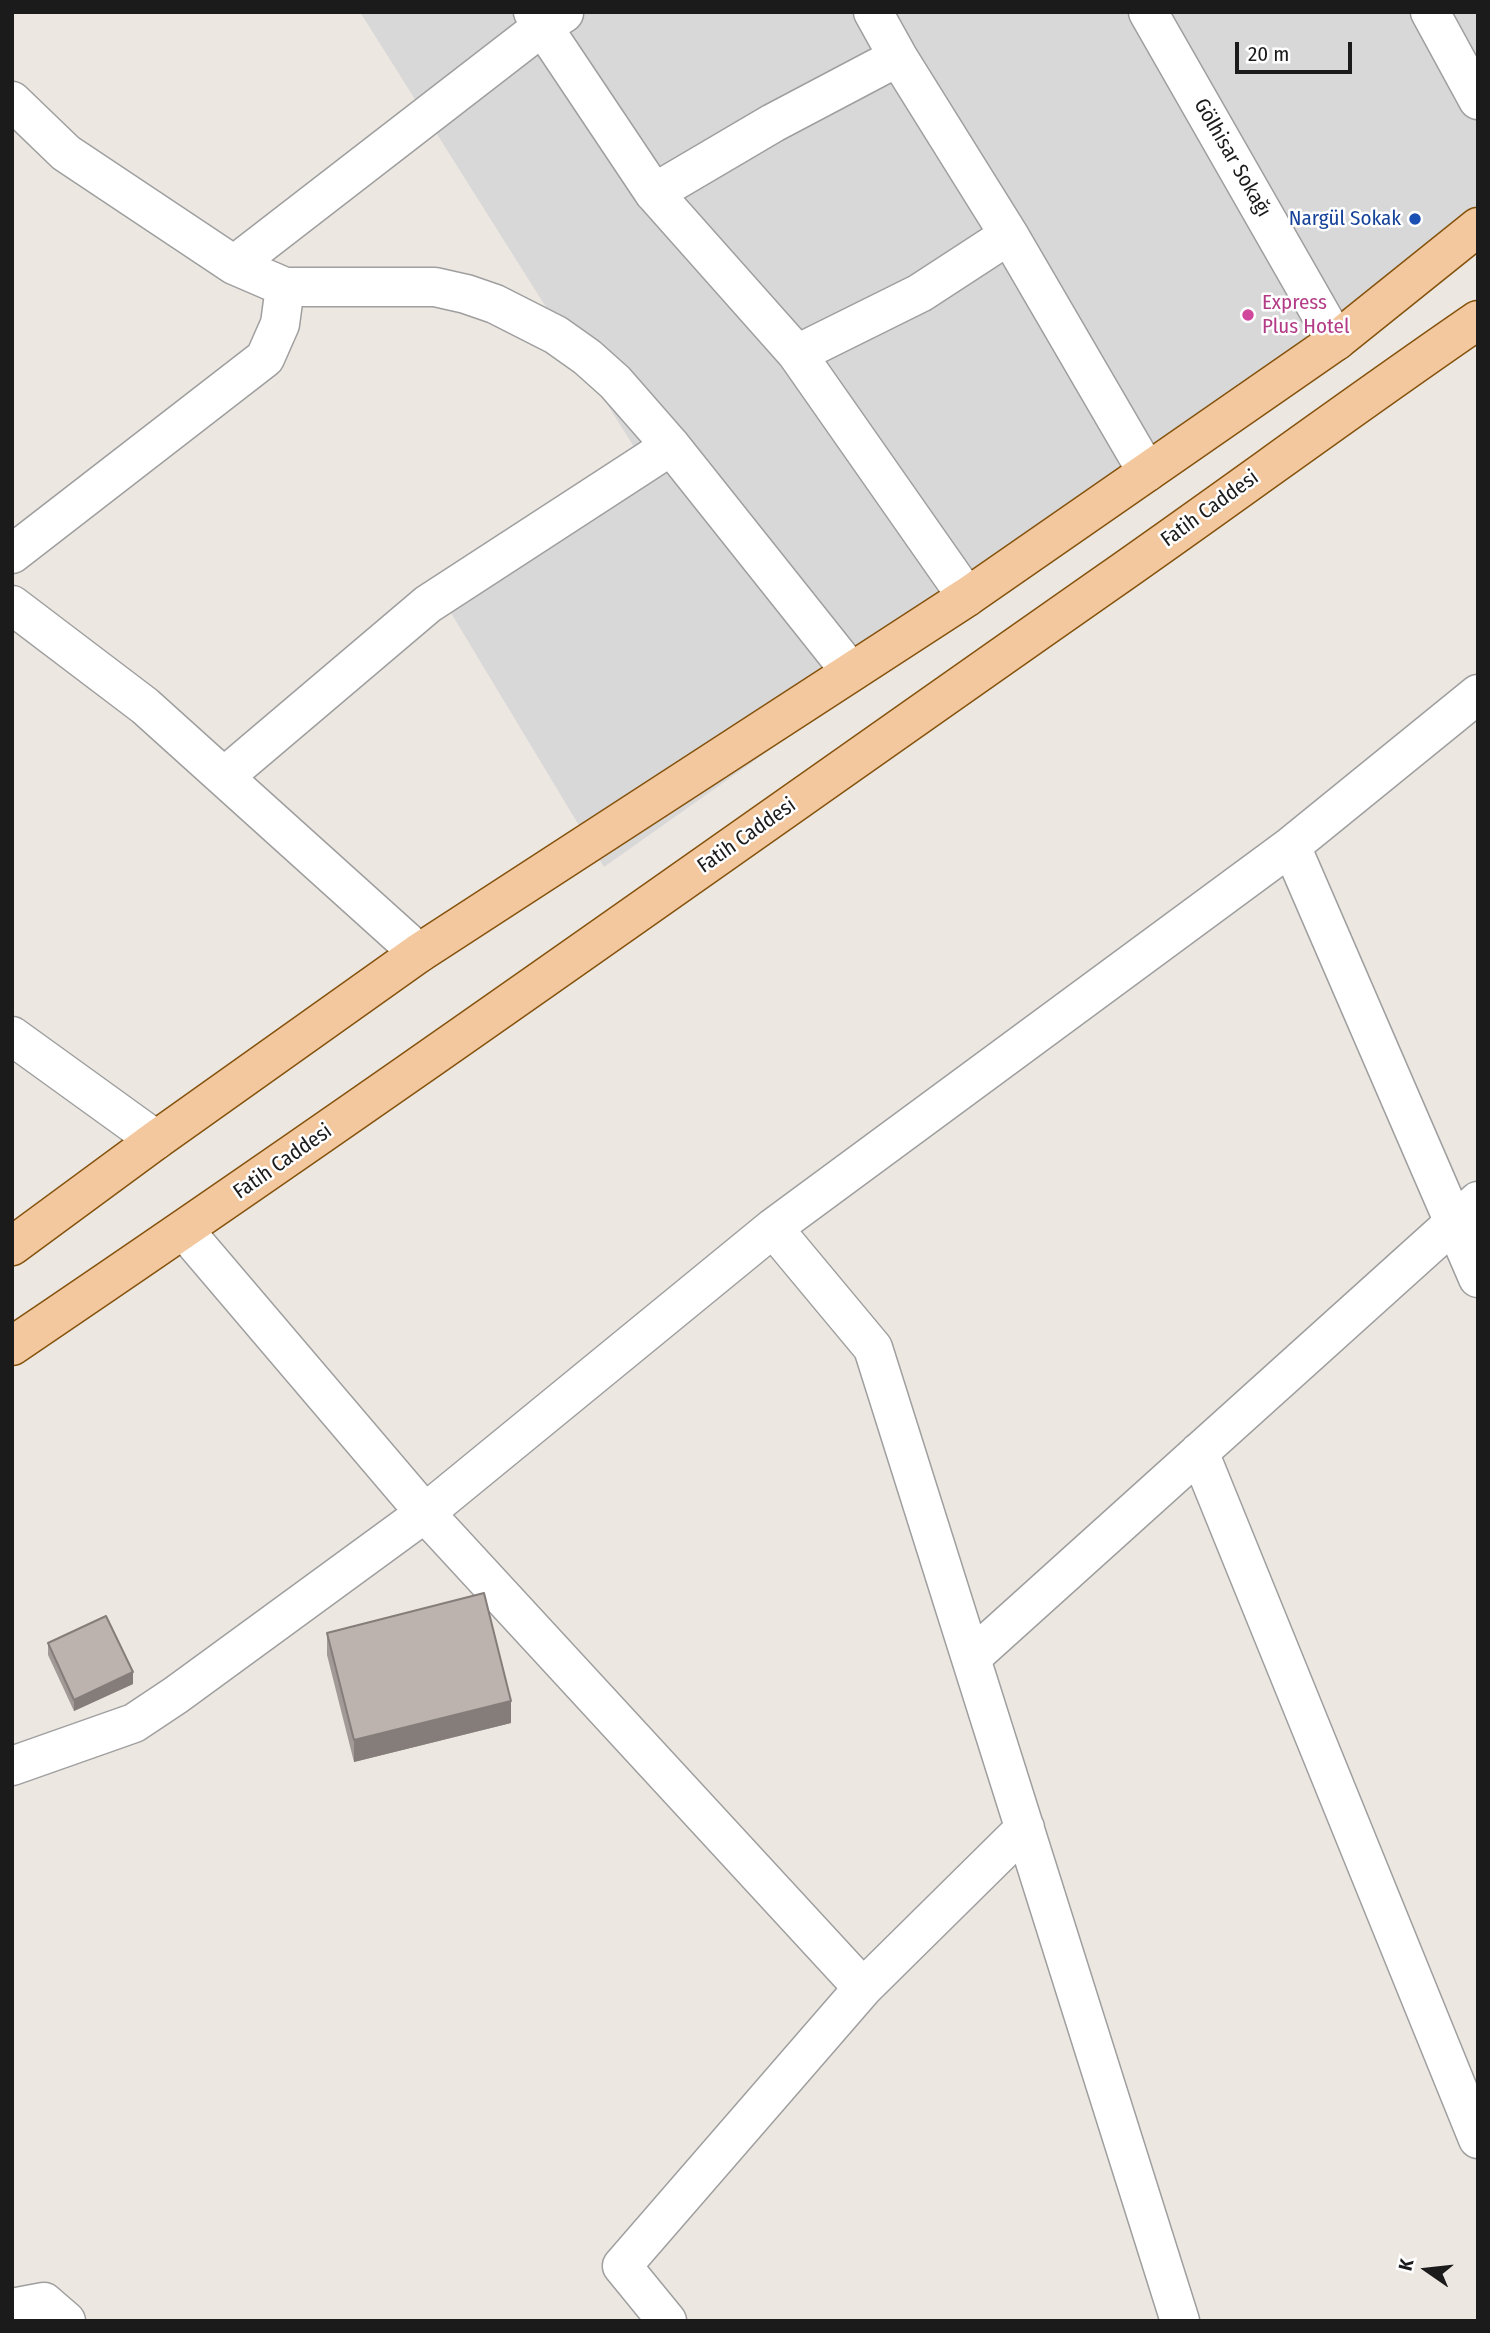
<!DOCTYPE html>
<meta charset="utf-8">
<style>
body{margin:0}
#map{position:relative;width:1490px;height:2333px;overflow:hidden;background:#ece7e1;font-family:"Fira Sans Condensed",sans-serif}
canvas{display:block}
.frame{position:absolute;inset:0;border:14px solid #1b1b1b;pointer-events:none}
.north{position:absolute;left:1392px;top:2235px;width:70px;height:70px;-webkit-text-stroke:5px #fff;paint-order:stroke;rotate:284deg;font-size:19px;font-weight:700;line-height:28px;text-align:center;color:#1b1b1b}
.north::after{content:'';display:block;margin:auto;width:24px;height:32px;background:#1b1b1b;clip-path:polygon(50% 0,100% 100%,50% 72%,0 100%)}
.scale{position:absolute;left:1235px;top:42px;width:117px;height:32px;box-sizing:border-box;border:4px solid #1b1b1b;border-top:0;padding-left:9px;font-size:21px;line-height:24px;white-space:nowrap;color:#1b1b1b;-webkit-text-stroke:5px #fff;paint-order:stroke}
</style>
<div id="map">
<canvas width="1490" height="2333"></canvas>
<div class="frame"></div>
<div class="north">K</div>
<div class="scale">20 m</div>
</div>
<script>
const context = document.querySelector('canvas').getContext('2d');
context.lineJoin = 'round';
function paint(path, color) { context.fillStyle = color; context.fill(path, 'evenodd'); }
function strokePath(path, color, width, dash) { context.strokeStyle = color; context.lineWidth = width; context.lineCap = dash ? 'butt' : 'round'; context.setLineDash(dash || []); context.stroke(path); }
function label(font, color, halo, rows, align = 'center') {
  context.font = font + ' "Fira Sans Condensed",sans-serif'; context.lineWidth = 5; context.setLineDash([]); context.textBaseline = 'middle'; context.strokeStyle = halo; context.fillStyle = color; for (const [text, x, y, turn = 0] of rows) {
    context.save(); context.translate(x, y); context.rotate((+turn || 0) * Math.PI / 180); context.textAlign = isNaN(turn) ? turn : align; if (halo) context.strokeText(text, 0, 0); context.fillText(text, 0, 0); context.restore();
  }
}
paint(new Path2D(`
 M360,12H1478V249L604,867L442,598L636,450Z`), '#d9d8d8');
const minor = new Path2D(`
 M533,12L654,193L797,354L967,597
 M873,12L898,57L1009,235L1147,472
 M1148,12L1336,341
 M1430,12L1478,100
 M12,101L66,153L234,265L285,287H435L466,294L495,304L556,335L587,357L615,382L671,446L851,672
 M654,193L773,123L898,57
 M234,265L543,26L564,13
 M797,354L920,293L1009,235
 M12,554L265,358L280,324L285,287
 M12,605L145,706L419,953
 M224,777L428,604L671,446
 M1291,846L1478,1278
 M12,1036L156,1140
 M773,1228L873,1348L1180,2321
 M184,1230L425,1513L863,1988
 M1199,1452L1478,2139
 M971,1658L1478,1201
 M12,1766L134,1723L176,1695L425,1513L773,1228L1291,846L1478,694
 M12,2308L44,2302L66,2321
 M667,2321L622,2266L863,1988L1025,1828`);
const major = new Path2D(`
 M12,1246L156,1140L419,953L967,597L1336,341L1478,227
 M12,1346C382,1096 745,836 1111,580C1234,494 1354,405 1478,320`);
strokePath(minor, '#9f9f9f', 41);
strokePath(major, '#85530d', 41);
strokePath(minor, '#fff', 38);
strokePath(major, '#f3c89f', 38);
paint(new Path2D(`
 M327,1633L511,1723L354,1762L327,1655Z
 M48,1643L133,1684L74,1711L48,1655Z`), '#a29a96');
paint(new Path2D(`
 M133,1672V1684L74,1711V1700Z
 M511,1701V1723L354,1762V1740Z`), '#847d7a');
const building = new Path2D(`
 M484,1593L511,1701L354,1740L327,1633Z
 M106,1616L133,1672L74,1700L48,1643Z`);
paint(building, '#bcb3ae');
strokePath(building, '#847d7a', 2);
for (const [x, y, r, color] of [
 [1415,219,7,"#1a4fb4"],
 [1248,315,7,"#d1479c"]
]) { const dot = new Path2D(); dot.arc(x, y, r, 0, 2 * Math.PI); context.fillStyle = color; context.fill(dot); strokePath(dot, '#fff', 2.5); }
label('21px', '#1b1b1b', '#fff', [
 ["Gölhisar Sokağı",1232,158,60],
 ["Fatih Caddesi",1210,509,-36],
 ["Fatih Caddesi",747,836,-35],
 ["Fatih Caddesi",283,1162,-35]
]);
label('21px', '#164399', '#fff', [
 ["Nargül Sokak",1401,219]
], 'right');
label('21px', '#b23c85', '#fff', [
 ["Express",1262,303],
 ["Plus Hotel",1262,327]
], 'left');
</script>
